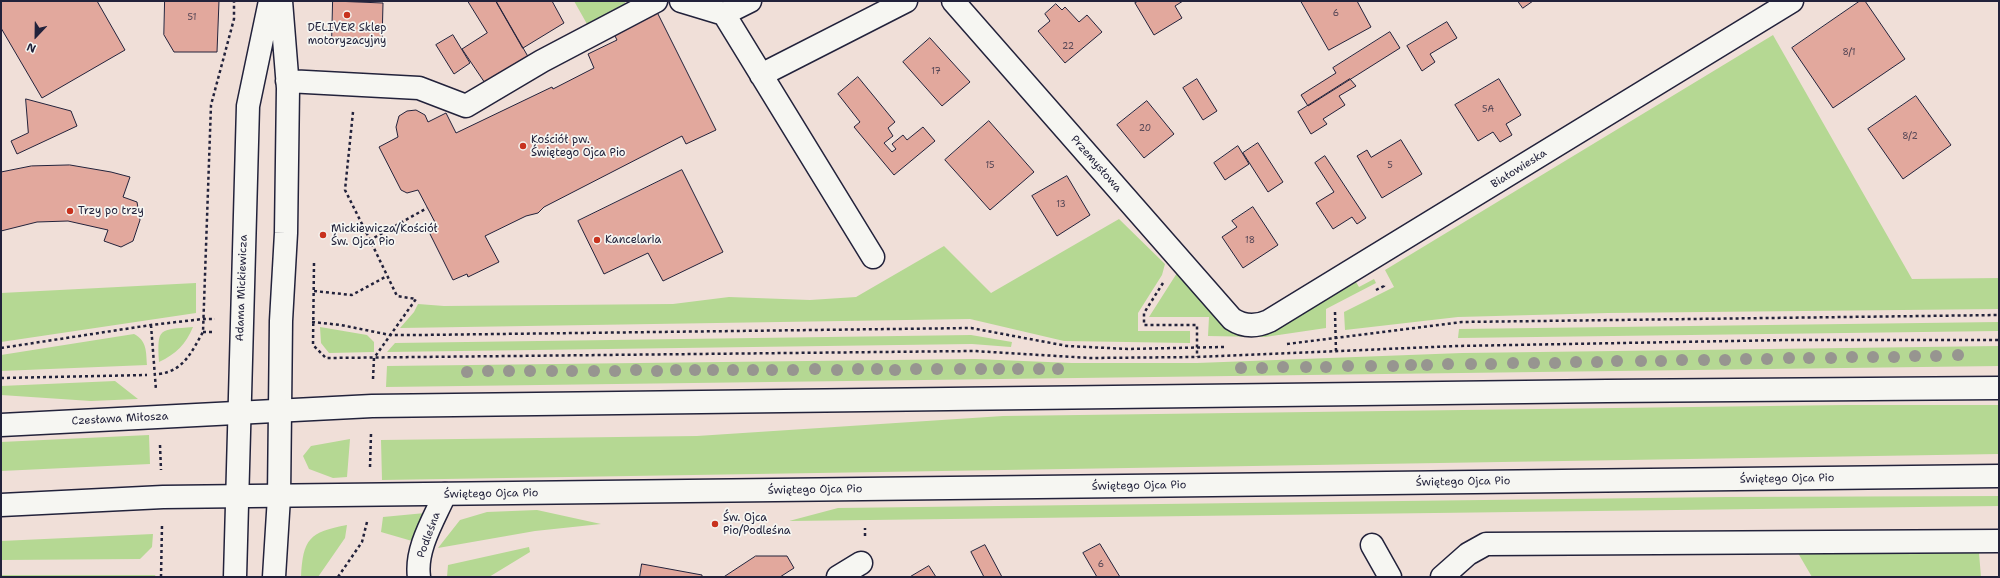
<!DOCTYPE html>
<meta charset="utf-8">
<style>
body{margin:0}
#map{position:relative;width:2000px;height:578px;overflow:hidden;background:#f0dfd8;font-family:"Shantell Sans",sans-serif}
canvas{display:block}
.frame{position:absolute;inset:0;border:2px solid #22223b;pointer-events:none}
.north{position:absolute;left:16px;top:16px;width:40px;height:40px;-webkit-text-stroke:3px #f6f6f2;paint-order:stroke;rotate:202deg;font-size:11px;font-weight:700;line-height:16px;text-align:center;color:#22223b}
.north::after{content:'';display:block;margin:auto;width:14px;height:18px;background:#22223b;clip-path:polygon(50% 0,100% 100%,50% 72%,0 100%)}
</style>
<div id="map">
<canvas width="2000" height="578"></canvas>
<div class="frame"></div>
<div class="north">N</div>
</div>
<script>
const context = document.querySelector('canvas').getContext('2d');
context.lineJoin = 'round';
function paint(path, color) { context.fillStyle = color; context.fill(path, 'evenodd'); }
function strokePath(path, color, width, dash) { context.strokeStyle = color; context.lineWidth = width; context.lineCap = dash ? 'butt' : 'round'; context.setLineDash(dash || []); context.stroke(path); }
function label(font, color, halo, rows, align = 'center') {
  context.font = font + ' "Shantell Sans",sans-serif'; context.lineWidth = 3.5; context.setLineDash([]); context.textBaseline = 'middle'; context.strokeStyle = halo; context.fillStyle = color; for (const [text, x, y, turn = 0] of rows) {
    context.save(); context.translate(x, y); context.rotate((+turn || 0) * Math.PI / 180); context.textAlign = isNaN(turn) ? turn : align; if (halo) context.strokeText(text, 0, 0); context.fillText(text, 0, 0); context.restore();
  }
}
paint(new Path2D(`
 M574,1H624L627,6L587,24Z
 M1773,35L1912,279L1999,278V309L1608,313L1458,317L1345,330L1344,312L1394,287L1385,270Z
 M1119,219L1165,264L1162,275L1138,313V331H1190V343L1064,341L970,319L400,328L414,312L418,304L444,306L673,304L729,297L810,300L856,297L944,246L991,293Z
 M1177,273L1256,335L1275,331L1356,282L1359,287L1374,279L1376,283L1326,309V328L1265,337L1208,336L1209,317H1149Z
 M196,283V313L1,342V293Z
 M1999,322V331L1458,338L1459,329Z
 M193,327C186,344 176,354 159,362C157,327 159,330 193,327Z
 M320,327L367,335L374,342V352L329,353L321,343Z
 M134,334C147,341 146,351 147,365L1,371V355Z
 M971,335L1012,342L1011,347L972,344L387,352L395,343Z
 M1999,346V366L386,387L387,366L975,359L1072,363H1197L1462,353Z
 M115,381L138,399L91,401L1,395V386Z
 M1846,405H1999V454L382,480L381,440L697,436L1003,416Z
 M149,435L150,464L1,471V442Z
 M350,439L347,477L333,478L309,469L303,456L311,446Z
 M1999,496V506L789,521L838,508L1726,497Z
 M537,510L601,524L535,531L438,548L460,520L487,512Z
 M425,513L412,541L381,532L383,517Z
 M347,525L345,538L318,577H301C303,539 309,532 347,525Z
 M153,534L152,547L140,559L1,560V541Z
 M529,547L530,552L489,577H447L448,565Z
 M1798,553H1979L1981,577H1812Z
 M1,575H155L156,577H1Z`), '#b5d893');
const building = new Path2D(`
 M1,1H97L125,50L42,98L1,28Z
 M165,1H219L217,52H174L164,35Z
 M333,1L383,3L382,43L332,42Z
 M468,1H496L530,60L489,89L462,49L487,33Z
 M496,1H552L564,23L523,48Z
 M1139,1H1183L1175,6L1182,18L1154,35L1135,3Z
 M1301,1H1357L1371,27L1329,50Z
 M1518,1H1533L1523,8Z
 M1860,1H1865L1905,59L1833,108L1792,48Z
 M1056,4L1062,10L1065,7L1079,22L1087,15L1102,32L1065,63L1038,31L1050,21L1045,14Z
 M657,12L716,130L686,144L682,136L544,207L538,213L526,216L485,236L499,262L468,277L467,274L453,280L430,234L431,230L437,226L418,190L407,193L401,190L379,147L398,137L396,127L399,116L407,111L416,110L425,115L428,122L446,113L456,133L552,87L553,89L594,68L588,54L617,40L614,34Z
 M1447,22L1457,38L1430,54L1435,62L1422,71L1407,46Z
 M1390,32L1400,48L1308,106L1301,95L1336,73L1333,68Z
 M453,35L470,63L454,74L436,45Z
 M930,38L970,82L942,106L903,62Z
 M858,77L895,122L888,128L893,136L884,143L892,152L896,149L892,144L903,135L907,140L923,127L935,141L894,175L854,127L860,122L838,94Z
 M1197,79L1217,111L1203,120L1183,88Z
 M1350,79L1356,86L1339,96L1345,105L1323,119L1327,124L1311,134L1298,112Z
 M1499,79L1521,115L1506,124L1512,135L1500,142L1493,132L1478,141L1455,105Z
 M1916,96L1951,145L1903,179L1868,129Z
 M26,99L71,111L77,126L17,154L11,141L28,133Z
 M1147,101L1174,134L1144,158L1117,125Z
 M989,121L1034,172L990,210L945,160Z
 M1401,140L1422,174L1382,198L1357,156L1367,150L1371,157Z
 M1258,143L1283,182L1268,192L1243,153Z
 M1238,146L1249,164L1225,180L1214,163Z
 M1325,156L1366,218L1357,224L1352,217L1333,229L1316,203L1334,192L1315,163Z
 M70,165L111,172L130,177L123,197L137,202L140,220L133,241L121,247L104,241L108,230L68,221L37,222L1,231V172L31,166Z
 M682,170L723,252L663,281L648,253L604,274L578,221Z
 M1067,176L1090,215L1057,236L1032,196Z
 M1253,207L1278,245L1243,268L1222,237L1237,227L1232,221Z
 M1100,544L1120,577H1097L1083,553Z
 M985,545L1002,577H984L971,552Z
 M756,556H787L794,568L780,577H724Z
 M642,564L702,575V577H640Z
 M929,566L936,577H910Z`);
paint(building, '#e2a89d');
strokePath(building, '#22223b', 1);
const minor = new Path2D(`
 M681,1L724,14
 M750,1L724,14L873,257
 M953,1L1232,319C1244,327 1256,327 1269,321L1792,1
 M761,75L906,1
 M287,81L419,88L466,106L542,61L656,1
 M1372,545L1390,577
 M235,577L248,106L270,1
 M274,577L279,497L281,321L286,233L288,88L281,1
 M419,577C415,549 434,519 445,494
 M838,577L861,563
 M1442,577L1468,554L1486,544L1999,541`);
const major = new Path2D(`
 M1,425L372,406L1607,391L1999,388
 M1,505L163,497L1999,476`);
strokePath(minor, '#22223b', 25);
strokePath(major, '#22223b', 25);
strokePath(new Path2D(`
 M353,112L345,190L370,240
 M314,263L313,345L326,358L974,351L1090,358L1197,357L1457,346L1787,340H1999
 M1163,283L1144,313V325H1197V357
 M1376,290L1384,286L1383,284
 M314,291L352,295L387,276
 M1335,312L1336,352
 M312,322L341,325L390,335H420L971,328L1067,346L1128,349L1224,347
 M151,325L156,390
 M203,332H214
 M1287,344L1462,322L1999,315
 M1,348L151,325L203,319H215
 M159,374C184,371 192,351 203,332L211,105L234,19V1
 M1,378L147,375
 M373,379L374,358L416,299L397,296L370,240L427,208
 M160,445L161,470
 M370,467L371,434
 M865,536V528
 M161,577L162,525
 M338,577L362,542L367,522`), '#22223b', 2.5, [3, 3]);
strokePath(minor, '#f6f6f2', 22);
strokePath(major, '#f6f6f2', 22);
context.fillStyle = '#979590';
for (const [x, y] of [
 [1958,355],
 [1915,356],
 [1936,356],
 [1852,357],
 [1873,357],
 [1894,357],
 [1789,358],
 [1809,358],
 [1831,358],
 [1746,359],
 [1767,359],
 [1682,360],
 [1704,360],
 [1725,360],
 [1617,361],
 [1641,361],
 [1661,361],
 [1576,362],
 [1597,362],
 [1513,363],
 [1534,363],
 [1555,363],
 [1448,364],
 [1471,364],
 [1491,364],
 [1411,365],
 [1427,365],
 [1348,366],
 [1371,366],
 [1393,366],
 [1283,367],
 [1306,367],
 [1326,367],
 [1241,368],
 [1262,368],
 [815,369],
 [858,369],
 [877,369],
 [916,369],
 [937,369],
 [960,369],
 [981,369],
 [999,369],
 [1018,369],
 [1039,369],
 [1058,369],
 [636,370],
 [676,370],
 [695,370],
 [713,370],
 [733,370],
 [753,370],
 [772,370],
 [793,370],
 [837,370],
 [895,370],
 [488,371],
 [509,371],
 [530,371],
 [552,371],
 [572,371],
 [594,371],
 [615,371],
 [657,371],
 [467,372]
]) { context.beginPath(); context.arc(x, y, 6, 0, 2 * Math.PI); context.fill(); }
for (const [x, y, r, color] of [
 [347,15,4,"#c8321e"],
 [523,146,4,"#c8321e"],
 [70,211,4,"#c8321e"],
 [323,235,4,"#c8321e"],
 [597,240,4,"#c8321e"],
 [715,524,4,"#c8321e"]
]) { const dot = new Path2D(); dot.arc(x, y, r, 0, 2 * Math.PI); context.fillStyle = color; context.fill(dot); strokePath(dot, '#f6f6f2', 1.5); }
label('9px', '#524454', null, [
 ["6",1336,14],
 ["51",192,18],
 ["22",1068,47],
 ["8/1",1849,53],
 ["17",936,72],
 ["5A",1488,110],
 ["20",1145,129],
 ["8/2",1910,137],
 ["15",990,166],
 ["5",1390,166],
 ["13",1061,205],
 ["18",1250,241],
 ["6",1101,565]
]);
label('11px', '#22223b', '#f6f6f2', [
 ["DELIVER Sklep",347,28,"center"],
 ["motoryzacyjny",347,41,"center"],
 ["Kościół pw.",531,140],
 ["Świętego Ojca Pio",531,153],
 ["Trzy po trzy",78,211],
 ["Mickiewicza/Kościół",331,229],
 ["Św. Ojca Pio",331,242],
 ["Kancelaria",605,240],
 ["Św. Ojca",723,518],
 ["Pio/Podleśna",723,531]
], 'left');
label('11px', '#22223b', '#f6f6f2', [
 ["Przemysłowa",1096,164,49],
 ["Białowieska",1519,169,-32],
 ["Adama Mickiewicza",242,288,-88],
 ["Czesława Miłosza",120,419,-3],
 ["Świętego Ojca Pio",1787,479,-1],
 ["Świętego Ojca Pio",1463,482,-1],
 ["Świętego Ojca Pio",1139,486,-1],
 ["Świętego Ojca Pio",815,490,-1],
 ["Świętego Ojca Pio",491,494,-1],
 ["Podleśna",429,535,-70]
]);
</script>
